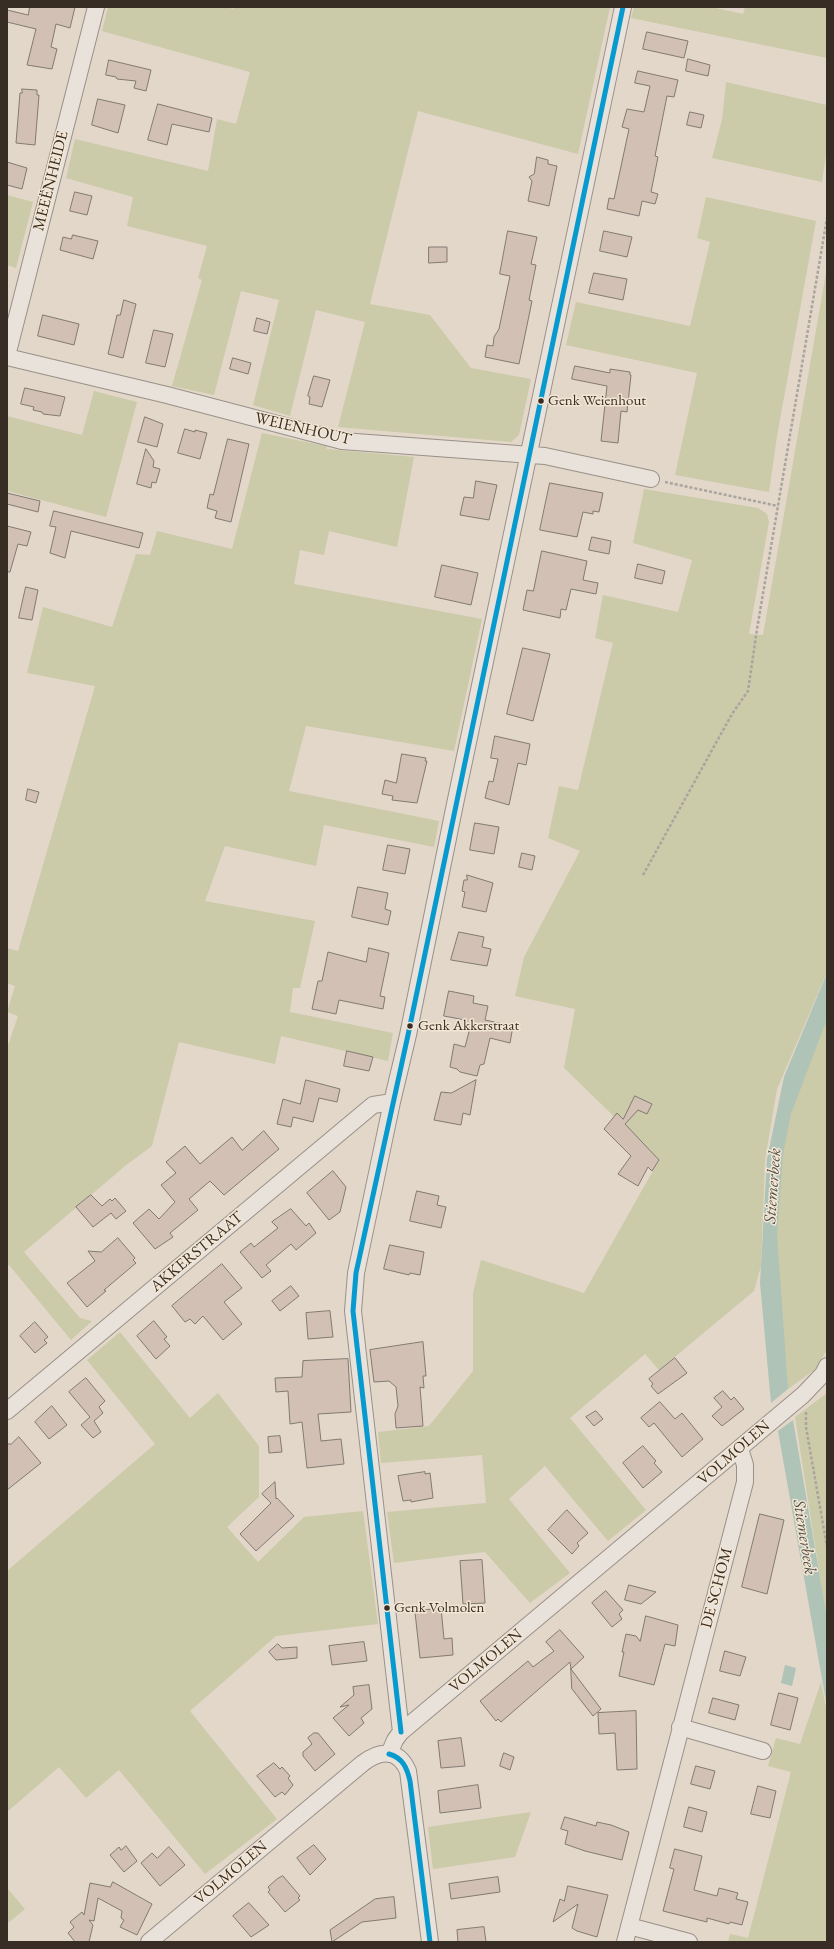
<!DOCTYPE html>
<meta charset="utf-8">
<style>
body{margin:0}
#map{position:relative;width:834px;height:1949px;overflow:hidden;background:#e2d7c8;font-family:"EB Garamond",serif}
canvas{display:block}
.frame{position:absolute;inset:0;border:8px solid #382d25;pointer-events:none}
</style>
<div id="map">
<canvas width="834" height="1949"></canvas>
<div class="frame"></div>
</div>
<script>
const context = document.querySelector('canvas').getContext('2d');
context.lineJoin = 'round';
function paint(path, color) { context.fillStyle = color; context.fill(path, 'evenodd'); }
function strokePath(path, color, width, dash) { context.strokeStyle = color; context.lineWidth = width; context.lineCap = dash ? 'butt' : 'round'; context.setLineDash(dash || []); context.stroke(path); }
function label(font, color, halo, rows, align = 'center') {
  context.font = font + ' "EB Garamond",serif'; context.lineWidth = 3; context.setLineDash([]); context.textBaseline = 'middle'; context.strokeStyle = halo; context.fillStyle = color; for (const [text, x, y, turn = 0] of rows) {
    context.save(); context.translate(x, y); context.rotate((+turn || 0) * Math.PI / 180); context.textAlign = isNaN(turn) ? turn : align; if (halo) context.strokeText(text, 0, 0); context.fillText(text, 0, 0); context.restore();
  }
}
paint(new Path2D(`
 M108,7H226L233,9L234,7H610L578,154L418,111L370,304L430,315L471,368L531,379L519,435L511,442L338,427L365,322L316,310L290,416L253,405L279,300L241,291L214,395L172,386L202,280L198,278L207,246L127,226L133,197L66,178L75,139L208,171L217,119L236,124L250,72L102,31Z
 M634,7H711L743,14L745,7H827V58L631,18Z
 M726,82L827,105V147L822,182L712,158L722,120Z
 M7,195L33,202L16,268L7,265Z
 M706,197L816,221L777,436L769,492L675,475L697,373L566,345L576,302L690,326L710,242L697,238Z
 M827,267V972L777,1089L765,1160L761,1266L754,1291L659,1370L645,1354L570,1418L646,1510L608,1541L545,1466L509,1499L570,1573L530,1603L485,1552L394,1563L387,1512L486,1503L482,1455L381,1463L378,1432L429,1426L473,1371V1293L481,1260L584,1293L659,1160L564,1068L575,1009L515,996L524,957L580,851L548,838L559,786L578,790L613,643L595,638L603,595L678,612L692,560L633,543L644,489L758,508L767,514L769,522L749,634L763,635Z
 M94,391L137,402L106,517L7,491V416L82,435Z
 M262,433L326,446L327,449L414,457L397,547L329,531L324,555L300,550L294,584L482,619L454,751L306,726L289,791L439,821L434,847L324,825L316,866L225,846L205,901L315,921L300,988H293L290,1012L393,1033L388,1061L281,1036L275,1064L179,1042L152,1146L125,1166L24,1252L80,1318L92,1321L71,1340L9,1265L7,1266V1048L18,1016L7,1012L15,986L7,983V948L18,951L95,686L27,673L43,607L112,627L136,554L150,555L157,531L232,549Z
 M827,1012V1349L817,1368L788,1389L774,1308L778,1170L793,1106L807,1061Z
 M120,1332L190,1418L218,1393L259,1446V1497L227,1527L258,1562L304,1517L363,1511L378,1624L276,1636L190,1711L277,1819L205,1874L119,1770L86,1798L59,1767L7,1812V1571L155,1444L87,1360Z
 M827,1393V1621L795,1417Z
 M821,1682L827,1712V1942H728L730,1934L748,1938L791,1772L768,1766L776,1738L800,1744Z
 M531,1812L515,1857L433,1869L428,1827Z
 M7,1888L25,1909L7,1924Z`), '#cbcaa9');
paint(new Path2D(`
 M827,973V1019L791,1114L783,1154L777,1236L788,1389L771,1403L760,1283L767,1159L784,1077Z
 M793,1420L827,1618V1707L778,1431Z
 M785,1665L796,1668L792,1686L781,1683Z`), '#afc3b7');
const building = new Path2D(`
 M30,7H75L70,28L56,24L51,47L57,49L52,69L27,65L36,29L7,22V10L28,15Z
 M647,32L688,41L684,58L643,49Z
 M688,59L710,65L708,76L686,71Z
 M109,60L151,70L146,91L134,88L136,81L117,79L116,77L106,75Z
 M638,71L678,80L674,97L667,96L655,156L658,157L651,192L658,194L655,204L642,201L639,216L607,209L609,198L614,199L629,129L622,127L627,109L644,112L650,86L635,83Z
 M22,89L37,90V95H39L35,145L16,143L20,93H22Z
 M98,99L125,105L118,133L92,125Z
 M158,104L212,118L209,132L172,124L167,145L148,140Z
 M690,112L704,115L701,128L687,125Z
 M537,157L548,160V164L557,166L549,206L528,201L532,181L529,177L534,174Z
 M7,162L27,168L22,189L7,185Z
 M75,192L92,196L87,215L70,211Z
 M508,231L537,237L531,264L536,265L529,300L532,301L519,364L485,357L487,345L493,346L494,337L499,329L510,276L500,274Z
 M604,231L632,237L627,257L600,251Z
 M73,235L98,241L93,259L60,250L63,237L71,239Z
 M429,247H447V262L429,263Z
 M594,273L627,279L623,300L589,293Z
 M124,300L136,304L123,358L108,354L117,315H120Z
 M43,315L79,324L74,345L38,336Z
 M257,318L270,322L267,334L254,331Z
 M154,330L173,334L165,367L146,363Z
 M233,358L251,363L248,374L230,369Z
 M575,366L610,373V369L630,372V375H631L627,412L621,411L618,443L601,441L607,386L572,379Z
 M314,376L330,380L322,407L309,404L310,397L308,396Z
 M25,388L65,397L60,416L43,414L42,412L33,410L34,407L21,404Z
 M145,417L163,424L157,447L138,442Z
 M185,429L195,432V430L207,433L200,459L178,453Z
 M228,439L249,444L231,522L215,518L217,511L207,508L210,494L213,495Z
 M146,449L154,461L153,467L160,469L156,483L152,482L151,488L137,484Z
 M476,481L497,485L489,520L460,515L464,497L473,498Z
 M550,483L603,493L599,512L593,511V514L583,512L577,537L540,530Z
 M7,493L40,501L38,512L7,504Z
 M54,511L143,533L139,548L71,531L65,558L50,553L56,527L50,526Z
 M7,526L31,532L27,546L18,544L10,572H7Z
 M592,537L611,541L609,554L589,550Z
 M542,551L587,561L583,580L598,583L596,594L571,589L566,610L561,609L560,618L523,610L527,590L533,591Z
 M638,564L665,571L662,584L635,578Z
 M442,565L478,573L471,605L435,597Z
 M26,587L38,590L32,620L19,618Z
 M523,648L550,654L533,721L507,714Z
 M495,736L530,744L526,765L518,763L509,805L485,798L489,781L493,782L498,759L491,758Z
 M402,754L426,758L425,761H427L417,803L392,800L393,796L382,794L385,780L396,783Z
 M28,789L39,792L36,803L26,800Z
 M475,823L499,827L494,854L470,850Z
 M388,845L410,849L405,874L383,870Z
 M522,853L535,856L532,870L519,867Z
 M467,875L493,883L486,912L462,907L465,892L462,891L464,880H467Z
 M358,887L388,893L385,909L391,911L388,925L352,917Z
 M459,932L484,937L482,947L491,949L487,966L451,960Z
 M369,948L389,953L380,996L385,997L383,1009L339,1000L336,1014L312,1009L318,981H322L328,952L366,962Z
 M449,991L474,996L473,1003L488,1006L485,1020L513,1026L510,1043L490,1038L484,1064L480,1065L477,1076L460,1072L457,1069L450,1067L454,1044L465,1047L471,1024L464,1023L465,1020L444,1016Z
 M347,1051L373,1057L369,1071L344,1066Z
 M306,1080L340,1089L337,1102L319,1098L313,1122L293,1117L291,1127L277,1124L283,1099L300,1104Z
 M476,1080L470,1115L463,1113L461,1125L434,1120L441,1092L451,1093Z
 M635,1096L652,1104L647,1114L638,1110L625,1124L659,1160L652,1171L648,1167L638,1186L618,1174L631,1156L604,1129L617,1113L623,1119Z
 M264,1131L279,1149L224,1195L210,1181L189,1199L198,1210L170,1233L173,1237L155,1249L133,1223L149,1209L159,1219L175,1202L161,1185L176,1173L166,1162L185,1146L200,1164L232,1137L242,1150Z
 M333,1171L346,1187L340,1212L329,1220L307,1193Z
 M417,1191L439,1196L437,1205L446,1207L441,1228L410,1221Z
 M91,1195L102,1206L110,1199L112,1201L115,1198L126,1211L116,1219L111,1213L93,1227L76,1207Z
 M291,1209L306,1226L309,1223L316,1233L296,1250L291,1244L266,1265L271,1271L262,1278L240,1252L251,1243L254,1247L278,1228L272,1222Z
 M118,1238L135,1258L133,1260L136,1263L104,1290L106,1291L87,1307L67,1283L95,1261L88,1251L101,1252Z
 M390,1245L424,1252L420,1275L410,1273L409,1275L384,1269Z
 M222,1264L242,1288L224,1302L242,1324L223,1340L203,1316L195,1324L190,1319L185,1322L172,1306Z
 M291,1286L299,1296L280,1311L272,1301Z
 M330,1311L333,1337L308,1339L306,1313Z
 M154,1321L167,1337L164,1339L170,1346L156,1359L137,1336Z
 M35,1322L48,1337L44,1340L47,1343L35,1353L20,1336Z
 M423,1342L426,1376H423L424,1388L420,1387L423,1426L396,1428L395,1414L398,1406L396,1387L389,1381L374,1382L370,1350Z
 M675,1358L687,1373L658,1394L651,1386L653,1384L649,1379Z
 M348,1359L351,1412L318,1414L321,1441L341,1439L344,1464L307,1468L302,1422L290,1424L288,1391L276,1392L275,1378L302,1377L303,1361Z
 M86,1378L105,1401L99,1407L103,1413L94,1421L101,1432L93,1438L81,1425L90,1417L69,1392Z
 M723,1391L731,1400L734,1397L744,1409L722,1426L712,1416L722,1407L714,1398Z
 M660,1402L675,1419L682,1413L703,1439L682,1457L654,1423L649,1427L641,1418Z
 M52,1406L67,1425L49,1439L35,1422Z
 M596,1411L603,1419L594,1426L586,1417Z
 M280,1436L282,1452L269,1453L268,1437Z
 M19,1437L41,1463L7,1490V1444H11Z
 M643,1446L656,1461L654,1463L662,1472L643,1488L623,1463Z
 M425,1472V1474L430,1473L433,1498L411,1502V1500L403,1501L398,1476Z
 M275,1482L276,1499L277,1498L294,1516L256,1551L240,1534L271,1503L262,1494Z
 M567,1510L588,1533L577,1543L579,1546L572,1554L548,1530Z
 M760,1514L784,1520L767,1594L742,1587Z
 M482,1560L485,1603L463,1604L460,1561Z
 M629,1585L656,1592L641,1604L625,1600Z
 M606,1591L623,1610L619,1614L622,1619L612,1627L592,1603Z
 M441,1608L444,1639L452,1638L453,1655L420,1658L415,1612Z
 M646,1616L678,1625L675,1646L665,1644L654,1685L619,1676L624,1652H622L626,1634L636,1636L640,1641Z
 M560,1630L584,1657L571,1669L570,1662L501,1722L498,1719L496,1721L480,1701L528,1661L533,1667L554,1651L546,1642Z
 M364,1642L367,1661L332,1665L329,1646Z
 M278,1644L282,1648L297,1647V1658L276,1660L269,1652Z
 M725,1651L746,1657L740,1676L720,1671Z
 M571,1669L601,1709L593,1716L572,1689Z
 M369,1685L372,1709L361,1718L364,1723L349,1736L333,1718L349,1705L340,1707L354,1695L353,1687Z
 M779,1693L798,1698L790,1730L771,1725Z
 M713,1698L739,1705L735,1720L709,1713Z
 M636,1711L637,1769L617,1770L615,1733L599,1734L598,1713Z
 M314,1733H318L335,1754L315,1771L303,1756V1752L312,1744L308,1738Z
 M461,1738L465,1766L441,1768L438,1741Z
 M504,1753L514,1757L510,1770L500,1766Z
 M274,1763L280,1769L282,1767L290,1776L288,1778L293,1785L285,1795L282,1792L275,1797L257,1776Z
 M696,1766L715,1771L710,1789L691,1784Z
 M478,1785L481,1808L440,1813L438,1791Z
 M758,1786L776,1791L770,1818L751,1814Z
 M689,1807L707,1812L702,1832L684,1827Z
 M565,1817L596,1826L597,1822L611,1825L629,1832L622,1860L585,1851L565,1844L568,1831L561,1829Z
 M314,1845L326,1859L310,1875L297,1858Z
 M126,1846L137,1861L124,1872L110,1855L119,1847L121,1850Z
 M169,1847L185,1865L160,1886L141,1863L152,1853L157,1858Z
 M675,1849L702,1856L694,1890L717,1896L719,1888L738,1893L736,1899L748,1902L742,1925L730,1922L729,1924L707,1918V1922L663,1911L674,1869L670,1868Z
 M283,1876L300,1896L298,1898L300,1900L285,1912L268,1892L270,1890L268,1887L277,1879Z
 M498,1877L500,1892L451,1899L449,1884Z
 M113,1882L152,1904L137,1935L120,1927L124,1920L121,1918L122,1911L98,1898L94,1921L89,1920L93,1925L89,1942H75L68,1933L74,1927L70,1922L82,1912L84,1915L90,1883L110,1887Z
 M568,1886L608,1895L597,1937L577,1931L572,1928L578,1904L553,1922L560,1899L564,1901Z
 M394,1897L396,1918L362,1922L332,1942L330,1930L375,1899Z
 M249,1903L269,1925L251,1937L233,1916Z
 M484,1927L486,1942H458L457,1930Z`);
paint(building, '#d2c0b4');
strokePath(building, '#817a72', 1);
const street = new Path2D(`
 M7,356L96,7
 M7,357L167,395L342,441L545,456L651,479
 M7,1411L373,1105L392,1102
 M680,1727L763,1751
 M401,1732L353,1311L356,1273L392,1102L408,1035L455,804L623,7
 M389,1754L395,1740L401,1732L803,1395L823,1374L827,1366
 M629,1926L689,1942
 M149,1942L363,1763C380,1750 398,1748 408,1771L430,1942
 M625,1942L745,1482V1465L740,1449`);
strokePath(street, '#999188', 18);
strokePath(new Path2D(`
 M665,482L778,506
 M643,875L732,714L748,691L757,629L827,218
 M806,1412V1427L827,1547`), '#aaa49e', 2.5, [3, 2]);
strokePath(street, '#e8e2db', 16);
strokePath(new Path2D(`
 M401,1732L353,1311L356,1273L408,1035L623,7
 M389,1754C403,1758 407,1768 410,1781L430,1942`), '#069acf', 5);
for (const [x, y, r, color] of [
 [541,401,3.5,"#382d25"],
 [410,1026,3.5,"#382d25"],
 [387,1608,3.5,"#382d25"]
]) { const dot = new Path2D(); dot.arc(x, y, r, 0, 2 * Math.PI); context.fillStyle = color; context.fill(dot); strokePath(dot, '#f3e6d4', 1.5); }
label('15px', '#382d25', '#f3e6d4', [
 ["Genk Weienhout",548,401],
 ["Genk Akkerstraat",418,1026],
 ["Genk Volmolen",394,1608]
], 'left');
label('16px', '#382d25', '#f3e6d4', [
 ["MEEËNHEIDE",51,181,-76],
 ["WEIENHOUT",303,429,13],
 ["AKKERSTRAAT",197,1252,-40],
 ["VOLMOLEN",734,1453,-41],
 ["DE SCHOM",717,1588,-75],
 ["VOLMOLEN",486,1661,-40],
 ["VOLMOLEN",231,1873,-40]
]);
label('italic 17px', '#505048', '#f3e6d4', [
 ["Stiemerbeek",773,1186,-86],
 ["Stiemerbeek",804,1537,81]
]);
</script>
